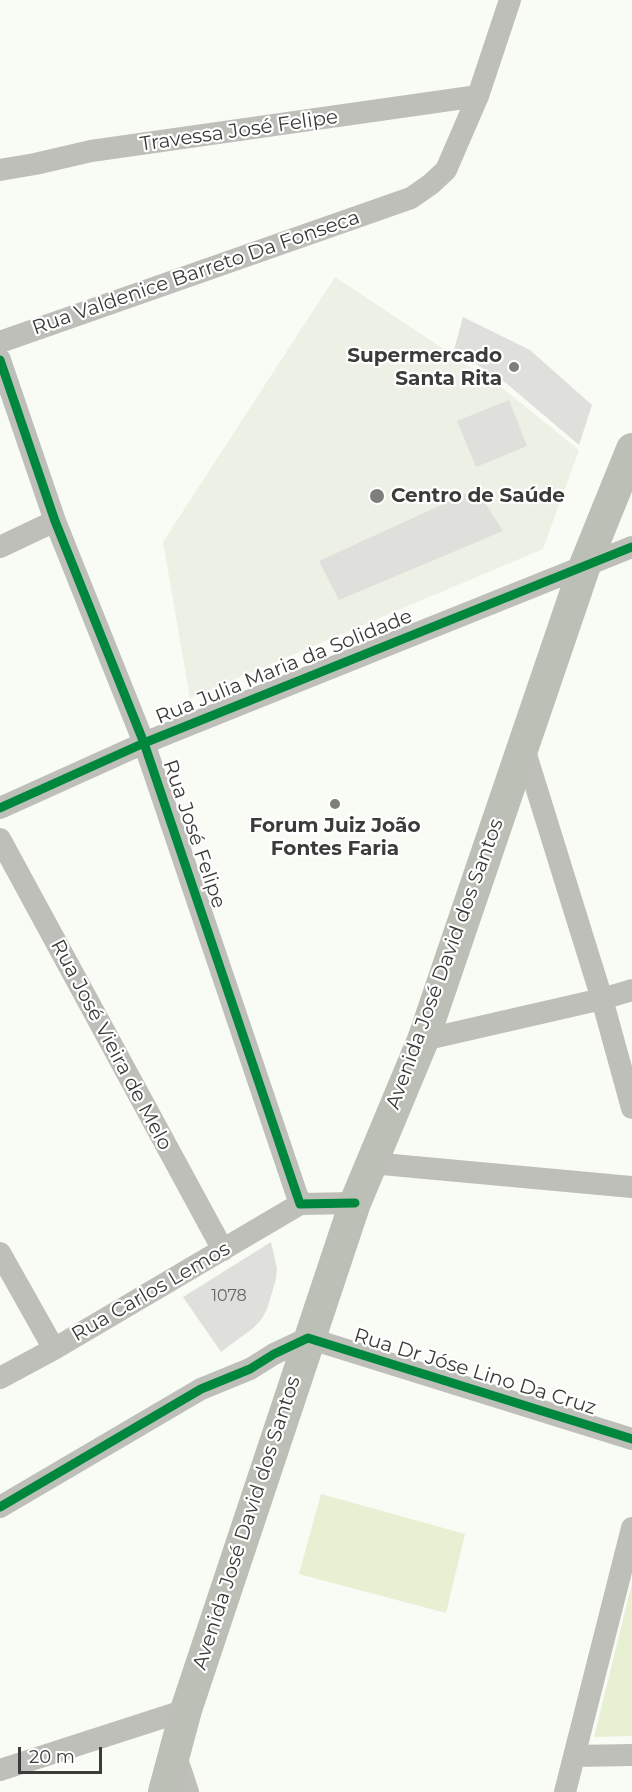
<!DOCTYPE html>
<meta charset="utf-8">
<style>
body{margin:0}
#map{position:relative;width:632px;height:1792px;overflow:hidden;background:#f9fbf5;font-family:Montserrat,sans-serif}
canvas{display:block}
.scale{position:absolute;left:18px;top:1747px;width:84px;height:27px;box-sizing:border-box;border:3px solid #3b3c39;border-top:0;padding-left:8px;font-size:18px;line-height:21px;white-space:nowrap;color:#3b3c39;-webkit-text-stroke:4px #fff;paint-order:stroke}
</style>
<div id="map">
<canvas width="632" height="1792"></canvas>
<div class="scale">20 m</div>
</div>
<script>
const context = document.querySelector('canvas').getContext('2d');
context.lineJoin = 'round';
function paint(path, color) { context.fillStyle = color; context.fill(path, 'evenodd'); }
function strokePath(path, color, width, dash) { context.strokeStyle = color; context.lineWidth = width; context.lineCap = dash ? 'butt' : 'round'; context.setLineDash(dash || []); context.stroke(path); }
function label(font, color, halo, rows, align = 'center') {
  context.font = font + ' Montserrat,sans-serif'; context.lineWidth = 4.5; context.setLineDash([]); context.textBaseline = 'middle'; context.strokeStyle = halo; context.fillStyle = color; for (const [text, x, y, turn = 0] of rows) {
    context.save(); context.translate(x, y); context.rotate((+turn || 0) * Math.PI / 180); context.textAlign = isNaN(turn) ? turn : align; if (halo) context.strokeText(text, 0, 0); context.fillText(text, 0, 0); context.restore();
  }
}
paint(new Path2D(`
 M335,277L501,387L579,450L543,549L190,698L163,542Z`), '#edf0e4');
paint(new Path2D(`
 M321,1494L465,1534L446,1613L299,1574Z
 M632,1583V1736L594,1737Z`), '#e7f0d3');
paint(new Path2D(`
 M463,317L530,350L592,405L579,445L506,383L454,350Z
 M509,400L527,446L476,467L457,421Z
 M476,489L503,531L339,600L319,561Z
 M271,1242L277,1268L276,1279L267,1309L261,1320L252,1329L221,1352L183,1297Z`), '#dfe0db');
strokePath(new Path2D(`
 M0,170L35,164L91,151L478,96
 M0,342L411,198L431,184L446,170L478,96L510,0
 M0,360L55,521L144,743L300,1204L355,1203
 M0,547L55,521
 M523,745L602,999L632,1108
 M0,808L144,743L632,547
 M0,839L223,1250
 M423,1040L602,999L632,990
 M371,1163L632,1187
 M0,1253L54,1349
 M0,1378L54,1349L300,1204
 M0,1507L201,1389L250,1369L274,1354L308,1338L632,1439
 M175,1753L188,1792
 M575,1756L632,1755
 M0,1770L186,1710
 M565,1792L632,1528`), '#bdbfb8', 22);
strokePath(new Path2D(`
 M164,1792L186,1710L355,1203L423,1040L585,565L632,449`), '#bcbfb5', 32);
strokePath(new Path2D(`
 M0,360L55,521L144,743L300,1204L355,1203
 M0,808L144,743L632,547
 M0,1507L201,1389L250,1369L274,1354L308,1338L632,1439`), '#00873e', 9);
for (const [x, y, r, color] of [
 [514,367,6,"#7e7f7b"],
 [377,496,8,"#7e7f7b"],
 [335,804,6,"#7e7f7b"]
]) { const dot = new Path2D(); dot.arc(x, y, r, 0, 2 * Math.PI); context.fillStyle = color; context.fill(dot); strokePath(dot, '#fff', 2); }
label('16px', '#646562', null, [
 ["1078",229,1296]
]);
label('20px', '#3b3c39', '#fff', [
 ["Travessa José Felipe",239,131,-8],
 ["Rua Valdenice Barreto Da Fonseca",196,273,-19],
 ["Rua Julia Maria da Solidade",284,667,-22],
 ["Rua José Felipe",194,834,71],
 ["Avenida José David dos Santos",445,964,-70],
 ["Rua José Vieira de Melo",111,1045,62],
 ["Rua Carlos Lemos",151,1292,-30],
 ["Rua Dr Jóse Lino Da Cruz",475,1372,17],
 ["Avenida José David dos Santos",247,1523,-72]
]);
label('bold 20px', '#3b3c39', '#fff', [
 ["Supermercado",502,356],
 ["Santa Rita",502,379],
 ["Centro de Saúde",391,496,"left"],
 ["Forum Juiz João",335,826,"center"],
 ["Fontes Faria",335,849,"center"]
], 'right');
</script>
